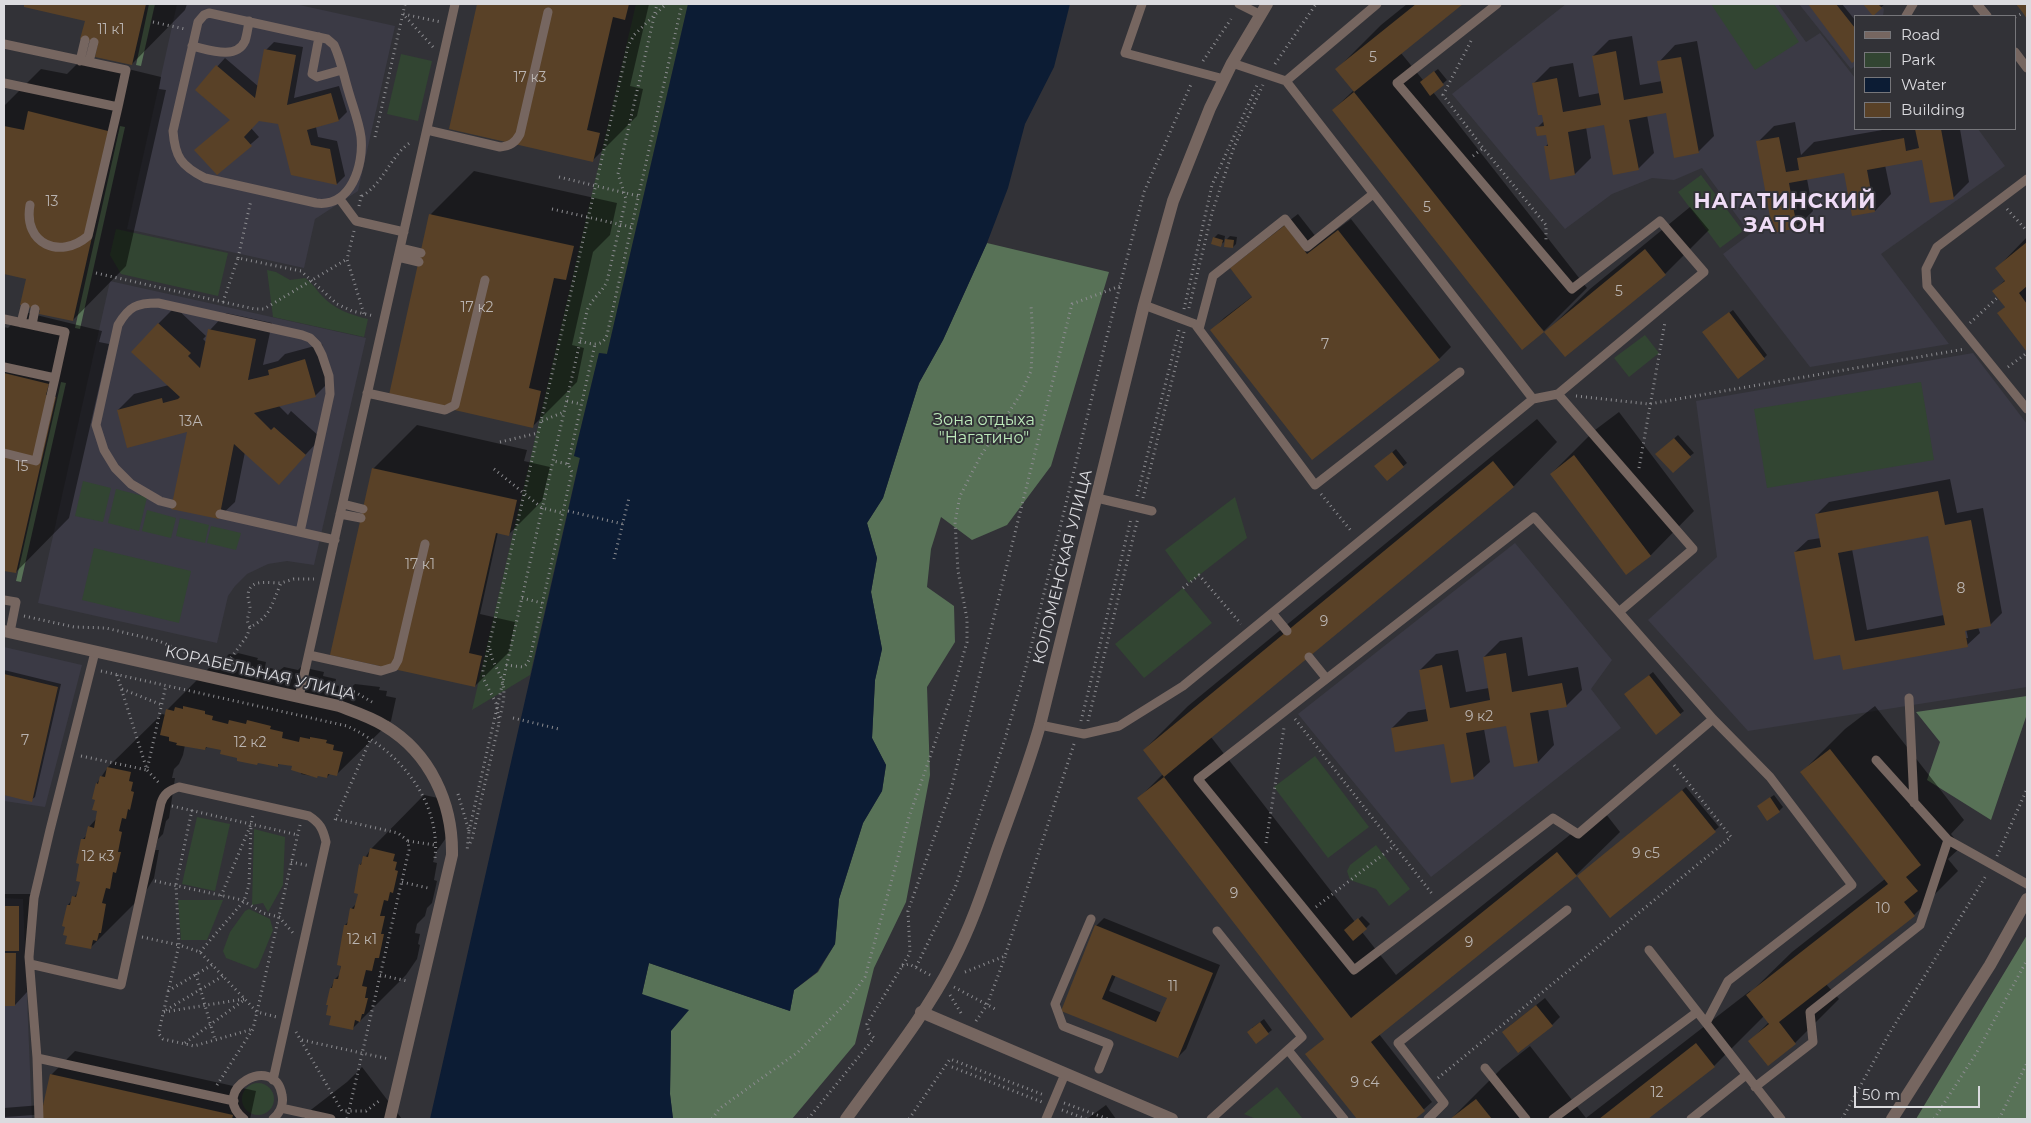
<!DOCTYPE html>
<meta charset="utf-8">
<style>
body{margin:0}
#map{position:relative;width:2031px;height:1123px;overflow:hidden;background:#323237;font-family:Montserrat,sans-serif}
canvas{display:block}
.frame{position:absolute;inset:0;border:5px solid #dbdbdf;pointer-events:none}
.legend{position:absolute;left:1854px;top:15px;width:162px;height:115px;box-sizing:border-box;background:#323237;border:1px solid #76767a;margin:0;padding:6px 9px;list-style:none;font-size:15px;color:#dbdbdf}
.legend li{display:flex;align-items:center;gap:10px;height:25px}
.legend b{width:25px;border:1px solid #76767a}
.scale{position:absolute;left:1854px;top:1086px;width:126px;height:22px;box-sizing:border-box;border:2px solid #dbdbdf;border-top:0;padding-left:6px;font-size:15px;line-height:18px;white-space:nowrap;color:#dbdbdf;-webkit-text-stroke:4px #323237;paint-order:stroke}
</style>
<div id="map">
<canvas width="2031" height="1123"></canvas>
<div class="frame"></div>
<ul class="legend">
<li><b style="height:6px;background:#766660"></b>Road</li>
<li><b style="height:14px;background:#324532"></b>Park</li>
<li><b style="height:14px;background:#0c1c34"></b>Water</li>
<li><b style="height:14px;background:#594127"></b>Building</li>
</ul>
<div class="scale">50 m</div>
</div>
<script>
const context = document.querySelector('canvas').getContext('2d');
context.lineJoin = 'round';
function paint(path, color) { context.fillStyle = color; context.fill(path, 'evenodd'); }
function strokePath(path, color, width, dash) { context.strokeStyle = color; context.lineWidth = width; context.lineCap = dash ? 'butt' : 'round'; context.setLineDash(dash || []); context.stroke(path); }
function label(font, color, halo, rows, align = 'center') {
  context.font = font + ' Montserrat,sans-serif'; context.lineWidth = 4; context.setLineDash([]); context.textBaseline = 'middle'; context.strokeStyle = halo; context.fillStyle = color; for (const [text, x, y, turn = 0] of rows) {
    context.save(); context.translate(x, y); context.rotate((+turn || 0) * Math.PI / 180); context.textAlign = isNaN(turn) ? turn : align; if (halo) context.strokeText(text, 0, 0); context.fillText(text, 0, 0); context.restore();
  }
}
paint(new Path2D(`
 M177,4H295L395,26L358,191L315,219L304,268L127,229Z
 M1566,4H1778L1806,42L1820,33L1855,78V129H1978L2005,166L1881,254L1949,344L1810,367L1723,254L1750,234L1702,168L1674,180L1652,178L1612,194L1565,229L1452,94Z
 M1799,4H1880L1884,9L1883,16H1855V66L1851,69Z
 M110,281L366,338L314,565L287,561L268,564L247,574L235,586L228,596L217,643L38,603Z
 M1973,353L2027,424V687L1748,731L1648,620L1717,557L1696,401Z
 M1515,543L1612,660L1591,689L1621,728L1431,877L1298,714Z
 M4,647L82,665L45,807L4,801Z
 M4,898L23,899L32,1119H4Z`), '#3b3a45');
paint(new Path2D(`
 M636,4H688L607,354L599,353L574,456L580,457L530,675L472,710Z
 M1711,4H1774L1799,42L1755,70Z
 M401,54L432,61L418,121L387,114Z
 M1701,175L1743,231L1720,248L1678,192Z
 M116,229L228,253L218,296L121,274L110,255Z
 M267,270L276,272L290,280L305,278C312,283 316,289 322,296C334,309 351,315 368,319L364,337L273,317Z
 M1645,335L1659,353L1629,377L1614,358Z
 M1921,382L1934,460L1767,488L1754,409Z
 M83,481L111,488L103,522L75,516Z
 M116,489L147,497L139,531L108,523Z
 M1235,497L1247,538L1189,583L1165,550Z
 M147,510L176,518L171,538L142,531Z
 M180,518L209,525L205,543L176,536Z
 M211,526L241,533L236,550L207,543Z
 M94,548L191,571L179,623L82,600Z
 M1183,588L1212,623L1144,678L1115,644Z
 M1315,756L1369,827L1328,858L1274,787Z
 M197,817L230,824L215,891L182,884Z
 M254,829L285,837L283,885L268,912L263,903L252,905Z
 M1376,845L1410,889L1389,906L1376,889L1350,880L1347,871L1350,865Z
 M178,900H223L207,940H181Z
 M249,909L270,919L273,930L258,967L255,969L226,958L223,951L230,932L245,911Z
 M242 1099a16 16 0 1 1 32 0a16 16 0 1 1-32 0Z
 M1277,1087L1303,1119H1256L1244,1114Z`), '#324532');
paint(new Path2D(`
 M149,4H155L141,66L136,65Z
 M120,126L125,127L80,329L75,328Z
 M987,243L1109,272L1051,466L1007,525L972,540L941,517L931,549L927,587L954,606L955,642L927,687L930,775L906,902L874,968L855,1044L792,1119H673L670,1094L671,1031L642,994L649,963L790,1011L794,990L818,972L835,944L839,899L863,823L882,791L886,765L872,738L875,680L882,649L871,592L877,558L867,523L883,498L919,383L943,340Z
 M61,382L66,383L21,582L16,581Z
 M2027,696V714L1991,820L1927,780L1940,742L1916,712Z
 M2027,935V1116L2026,1119H1916Z`), '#587257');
paint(new Path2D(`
 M688,4H1070L1054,67L1025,124L1008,188L987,243L943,340L919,383L883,498L867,523L877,558L871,592L882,649L875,680L872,738L886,765L882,791L863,823L839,899L835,944L817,972L794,990L790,1011L649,963L642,994L689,1010L671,1031L670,1094L673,1119H430L580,458L574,456L599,353L607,354Z`), '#0c1c34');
paint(new Path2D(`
 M26,4H187L185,10L132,64L99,42L86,20L25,6Z
 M478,4H649L630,86L643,89L637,116L593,160L450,128Z
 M1407,4H1462L1401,53L1423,80L1438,69L1447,80L1433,92L1587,288L1544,331L1333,110L1354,90L1337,69L1381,25Z
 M1810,4H1842L1855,20V59L1852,61Z
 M1865,4H1885L1873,14Z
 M1632,36L1640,85L1662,81L1659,62L1675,45L1697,41L1714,136L1698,152L1667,112L1647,115L1654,153L1638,169L1605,124L1586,127L1591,158L1575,174L1551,178L1545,147L1549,143L1547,133L1537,128L1545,120L1534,83L1550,67L1573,63L1579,97L1600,93L1593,56L1609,40Z
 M274,42L303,47L294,98L339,86L347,112L339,120L316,127L318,137L337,141L345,176L337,184L292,174L279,123L259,119L251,128L259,137L217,173L231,119L196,90L225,58L259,87L266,50Z
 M83,58L161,77L159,89L166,90L126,266L73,320L42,309L27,278L4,273V106L41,69L67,74Z
 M1795,122L1801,155L1814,142L1888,129H1960L1969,182L1953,198L1923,158L1885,165L1891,194L1875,211L1845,172L1807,179L1813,211L1797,227L1758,142L1774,126Z
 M474,171L617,203L610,235L593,252L572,345L584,348L577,382L533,426L431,214Z
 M1690,207L1709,230L1665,274L1565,356L1546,332L1590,289Z
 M1298,214L1320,242L1351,219L1451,347L1439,359L1212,330L1224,318L1253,296L1231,269L1243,256Z
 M1218,234L1225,236L1224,242L1220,245L1214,238Z
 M1230,236L1237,237L1236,244L1233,247L1226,240Z
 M2027,237V350L1998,314L2006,306L1994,291L2006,279L1997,268Z
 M175,307L206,336L203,339L207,343L210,330L226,313L272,323L263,365L278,361L285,354L322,344L331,380L315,396L279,406L288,415L291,411L321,438L279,483L245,452L235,502L218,518L189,431L118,410L134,394L169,385L158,324Z
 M1733,310L1767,355L1764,358L1707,329Z
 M24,312L102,331L99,342L109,344L69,518L16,572L4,569V327L8,328Z
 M1619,412L1694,511L1651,555L1627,573L1551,474L1595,430Z
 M1537,419L1557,442L1514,486L1211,737L1355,922L1362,916L1370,924L1362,932L1396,975L1602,809L1620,832L1576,875L1379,1034L1432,1102L1413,1119H1359L1307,1054L1325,1038L1139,798L1163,774L1144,750L1188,706Z
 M417,425L527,450L524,461L550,467L542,501L508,535L498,532L480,614L515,622L509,652L475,686L373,469Z
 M1678,435L1694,453L1690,456L1661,450Z
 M1396,449L1407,463L1387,480L1380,463Z
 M1950,479L1957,513L1983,508L2002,613L1990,625L1978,627L1980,633L1967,645L1841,653L1795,552L1808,540L1821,538L1817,514L1829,502ZM1929,535L1944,615L1867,630L1852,549ZM1965,624L1968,638H1965L1963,625Z
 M1522,637L1528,676L1578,667L1582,690L1566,706L1548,709L1554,745L1538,762L1515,766L1508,725L1484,729L1490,762L1473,778L1445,743L1392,728L1408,712L1427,709L1420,670L1436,654L1458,650L1466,692L1489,688L1484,657L1500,641Z
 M238,653L258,658L257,660L266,662L265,667L280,670L284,667L298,670L301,667L324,672L323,676L336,679L335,685L350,688L355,684L380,687L379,690L387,691L386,696L396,698L391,721L337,774L331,773L327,777L319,775L317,777L301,774L302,771L293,766L280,763L277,766L239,757L223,749L208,746L205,749L185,745L183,755L179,764L174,769L172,778H175L169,818L166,821L163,834L158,839L155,850H159L154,878L144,894L90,948L68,935V905L79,891L81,881L82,840L87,835L89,827L97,818L99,810L96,798L97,783L108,767L162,714L166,715L167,710L221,656L226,657L229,654L236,655Z
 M4,670L61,684L35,797L31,800L4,794Z
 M1653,672L1684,711L1680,714L1629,691Z
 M1875,706L1964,820L1951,834L1961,847L1948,859L1958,871L1914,915L1826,984L1839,999L1795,1043L1750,1041L1769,1022L1764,1016L1714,1066L1646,1119H1451L1502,1068L1530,1046L1586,1118L1750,991L1751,992L1792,952L1885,879L1801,773L1845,729Z
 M1686,787L1719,827L1610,916L1578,876Z
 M424,795L448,800L446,838L436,852L433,862L437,863L434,880L437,881L432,903L427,908L425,916L417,924L415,933L420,934L418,944L420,945L417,959L406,975L352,1029L332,1015L331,988L335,979L340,974L345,925L349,921L351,909L357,903L359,893L360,865L371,849Z
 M1774,795L1783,807L1779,811L1762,803Z
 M4,894H31L27,992L15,1005L4,1004Z
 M1104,918L1220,965L1186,1049L1178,1057L1062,1010L1096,926ZM1116,975L1168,997L1162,1013L1109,991Z
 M1545,998L1560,1017L1552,1025H1511Z
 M1264,1019L1272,1030L1256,1042L1252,1028Z
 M75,1051L256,1091L250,1119H49L42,1118V1119H11L35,1118V1115L4,1117V1108L41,1105V1115L51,1075Z
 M362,1067L402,1119H302L312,1109L347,1082Z
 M1106,1105L1116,1119H1087Z`), '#0007');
paint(new Path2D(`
 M24,4H146L132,65L95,57L98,43L80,39L85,21L24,7Z
 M477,4H629L625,20L613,17L587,130L600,133L593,162L449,129Z
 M1416,4H1463L1354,92L1335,69Z
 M1808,4H1836L1855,28V61L1852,63Z
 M1863,4H1878L1882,8L1873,16Z
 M2016,4H2027V19L2023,13Z
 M264,49L296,55L287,105L331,93L339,121L307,130L311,145L330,149L337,185L291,175L278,124L259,121L244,137L252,146L217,175L194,150L230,120L195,90L216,65L255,98Z
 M1616,51L1624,100L1663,93L1657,61L1681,57L1699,153L1674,158L1666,113L1629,120L1639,170L1613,175L1604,125L1568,132L1575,175L1550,180L1544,146H1548L1546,135L1537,136L1535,127L1544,126L1542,115H1538L1532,83L1557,78L1563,112L1601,105L1592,56Z
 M1434,71L1444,85L1430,96L1420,82Z
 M1354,92L1544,332L1645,249L1666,275L1565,357L1544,332L1522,350L1332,110Z
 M28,111L108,131L113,144L73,321L39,314L40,310L20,305L26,279L4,274V126L24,130Z
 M1915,129H1941L1954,199L1930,203L1922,160L1867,170L1875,212L1852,216L1844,173L1789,183L1797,228L1773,233L1756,141L1779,137L1786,172L1799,170L1797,158L1904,138L1906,151L1919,148Z
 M429,214L574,246L566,280L554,278L529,388L541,391L533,428L389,395Z
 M1285,225L1307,254L1338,230L1440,360L1312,460L1210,330L1252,297L1230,268Z
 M1213,237L1223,240L1221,247L1211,244Z
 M1225,239L1234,240L1233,248L1224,247Z
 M2027,242V286L2019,293L2027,304V352L1997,313L2005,307L1992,291L2005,281L1995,268Z
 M1729,312L1765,359L1738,379L1702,332Z
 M158,323L191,353L188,356L200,368L208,329L256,339L248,380L269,375L268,370L305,359L316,397L254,413L271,430L274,427L306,455L279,485L234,444L219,519L171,509L187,432L127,448L117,410L162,398L163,403L178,399L180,397L131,352Z
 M4,373L49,384L46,395L56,397L16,573L4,571Z
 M1674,438L1691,457L1673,473L1655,454Z
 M1392,452L1404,467L1387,481L1374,466Z
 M1574,455L1651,556L1626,575L1550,474Z
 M1493,461L1514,487L1164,777L1143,750Z
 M372,468L517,500L509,536L496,533L469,653L482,656L475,687L330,655Z
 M1938,491L1945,525L1971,520L1991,626L1965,631L1968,647L1843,670L1840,655L1814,660L1794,552L1821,547L1815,514ZM1928,536L1945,625L1855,641L1838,553Z
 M1506,653L1512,692L1562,683L1567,707L1530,713L1538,763L1514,767L1506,726L1466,733L1474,779L1451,783L1444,744L1395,752L1391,728L1428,721L1419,670L1442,665L1450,708L1490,700L1483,657Z
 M4,674L58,687L32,802L4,795Z
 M1649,675L1681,715L1656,735L1624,694Z
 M183,706L205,711V714L213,716L212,720L228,724L229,720L246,724L247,720L271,726L270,729L283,732L282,738L299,742L300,737L310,739V737L327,740L326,743L334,745L333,750L343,752L337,776L328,774L327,778L318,776L317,778L291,770L292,766L278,764V767L258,763L257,765L237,761V758L220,754L221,750L206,747L205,750L176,745L177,743L169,741V737L160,735L166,709L174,711L175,707L183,709Z
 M1830,749L1921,865L1906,877L1918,891L1904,902L1915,916L1779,1022L1796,1044L1768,1066L1748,1041L1769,1024L1746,995L1888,884L1800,772Z
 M107,767L131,772L129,781L133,782L131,791L134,792L130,810L128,809L126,819L122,818L119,831L122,832L118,852H121L116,873L113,872L110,889L106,888L102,903L106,904L101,933H99L97,941L93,940L91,949L65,944L67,936L63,935L65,927L62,926L67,905H70L72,896L76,897L80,882L76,881L79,864L76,863L81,839H85L88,826L94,828L97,811L92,810L95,800L92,799L96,783L98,784L100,776L105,777Z
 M1164,777L1351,1018L1557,852L1577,876L1371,1042L1425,1111L1415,1119H1357L1305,1054L1324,1039L1137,798Z
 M1682,790L1716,832L1610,918L1577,876Z
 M1770,797L1780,812L1767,821L1757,806Z
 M370,848L395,854L393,861L397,862L395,870L398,871L393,893L390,892L388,901L384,900L380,916H385L381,934H384L379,958H375L372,971L366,970L362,986L367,987L365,998H368L364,1014H362L360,1022L355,1020L353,1030L329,1025L331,1016L326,1015L328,1005H326L330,988H332L334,979H338L341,966L337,965L344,925H347L350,908L354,909L358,894L354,893L359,864L361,865L363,856L368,857Z
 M4,906H19V951H4Z
 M1358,918L1367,929L1353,941L1344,930Z
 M1095,925L1213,973L1178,1058L1061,1011ZM1112,975L1167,998L1156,1022L1102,999Z
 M4,953H16L15,1006H4Z
 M1536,1005L1553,1026L1518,1053L1502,1032Z
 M1260,1022L1269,1034L1256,1044L1247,1032Z
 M1696,1043L1715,1067L1648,1119H1599Z
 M50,1074L233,1115L232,1119H40Z
 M1476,1099L1492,1119H1450Z`), '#594127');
strokePath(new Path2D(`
 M2015,17L2023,13
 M153,22L185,29
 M1471,41L1443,95L1483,148L1546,225V240
 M433,47L403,14L441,22
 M1203,61L1231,19
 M1275,64L1316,4
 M375,137L405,4
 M1473,156L1483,148
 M559,177L638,196
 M362,196C384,183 390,156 411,142
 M359,206L362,192
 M552,209L631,227
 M2007,209L2027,231
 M354,231L347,259L364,314
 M238,258L251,200
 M96,273L223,302L238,258L301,271L337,304L352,311L374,316
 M223,302L255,309H264L347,259
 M1189,308L1212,213L1234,147L1263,85
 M1184,309L1212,185L1258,83
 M1970,323L1997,298
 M580,341C591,344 602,348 607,335L682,4
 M2008,367L2027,353
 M1576,396L1649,404L1965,349
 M567,401L581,404
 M542,421L564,412
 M500,442L538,433
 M568,464L595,344
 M1639,468L1665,322
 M494,469L542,508L563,513
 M1321,494L1352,532
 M1137,496L1179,330
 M1143,498L1184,332
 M568,511L623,524
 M614,559L629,498
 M1183,588L1199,575L1241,624
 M522,598L542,603
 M24,616L74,627L106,628L159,641L189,654L292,677
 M250,627C245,620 249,616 250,608C250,604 248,600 248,596C248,578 269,583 281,583
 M490,649C491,660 498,669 502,680C506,692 503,704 500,717
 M228,662L247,636L250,627C271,617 272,603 281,583L294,579H314
 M506,665L523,667L527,664L530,658L572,472L568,464L553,461
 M101,671L347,726C397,749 441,799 435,858
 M117,675L147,770L160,784
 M315,682L355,692L372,702
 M122,689L162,705
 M513,718L559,729
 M1295,719L1433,895
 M1081,721L1131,519
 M1088,721L1138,518
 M499,723L497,705L484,680L483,671L628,46L634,35L666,4
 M81,756L147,770L166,685
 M458,794L469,831L467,851
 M172,806L298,835
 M192,810L176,885L179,945L200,952L257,1012L277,1017
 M336,819L398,833L408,841L409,850L347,1119
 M335,820L371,738
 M469,831L587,311C591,299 602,293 607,281L626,199L618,174L657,4
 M408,841L435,845
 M470,843L472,839L499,723
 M1266,843L1284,728
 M1997,856L2027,789
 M291,862L310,866
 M155,881L242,900L263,913L279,917L293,933
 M402,882L428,888
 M221,896L251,824L253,815
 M1316,907L1394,846
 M142,937L179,945L159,1031V1034L163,1039L194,1046L253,1029
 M200,952L244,901L249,885L251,824
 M902,966L909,964L930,975
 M916,967L955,888L1005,739L1026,667L1105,344L1144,192L1192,82
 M965,972L1005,956L1074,744
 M196,974L215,1040
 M380,975L407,981
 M954,987L995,1009
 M168,991L212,965
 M950,995L961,1013
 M166,1010L223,976
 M164,1012L244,999
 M976,1021L987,1005L1005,957
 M296,1032L342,1111H366L379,1101
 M302,1040L389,1059
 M185,1043L244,1000
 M952,1067L1042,1102
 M1438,1078L1731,837L1674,765
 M217,1085L253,1029L300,825
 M1064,1103L1108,1119
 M1062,1110L1086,1119
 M712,1119L719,1109L798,1052L848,1001L865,977L909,817L952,694L967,642V619L958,571L955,522L960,496L980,457L1020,395L1031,371L1033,337L1031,306
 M808,1119L874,1038L869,1033L867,1024L910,953L908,911L951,790L1072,304L1120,286
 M909,1119L950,1059L1044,1095
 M1842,1119L1889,1034L1987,874
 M1934,1119L1977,1052L2027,960
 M1999,1119L2027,1063`), '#8c8c90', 3, [1, 4]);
strokePath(new Path2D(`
 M1142,4L1125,53L1224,79
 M1239,4L1261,15
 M1977,4L1987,16
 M209,13L327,39L334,45C341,60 344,77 349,93C353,107 359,122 361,137C364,165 351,208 316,203L205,178C181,166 175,157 173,131L198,22L204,15Z
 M1906,16L1913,4
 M319,37L312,74L317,77L342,70
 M4,44L126,70L118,107L4,83
 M192,46C207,49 236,61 245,41C247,35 248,28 249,21
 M2015,52L2027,68
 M80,61L85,40
 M89,62L94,42
 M1232,63L1286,81L1533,399
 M1286,81L1377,4
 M427,130L500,147C510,146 515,143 520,134L548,12
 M2027,179L1937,247L1926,269L1927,286L2027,409
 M339,198L356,221L404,232
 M30,205C23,244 60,260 88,236L118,107
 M400,248L421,253
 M398,257L419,262
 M1144,305L1195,324L1315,485L1460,372
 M4,319L65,332L55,378L4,367
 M21,323L25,307
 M32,325L35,309
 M1199,329L1213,276L1285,219L1307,247L1373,194
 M367,393L445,410L455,405L485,280
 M1558,394L1693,549L1619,612L1713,719L1770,777L1852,885L1728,981L1706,1023
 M4,453L36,461L55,378
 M1097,498L1152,511
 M172,504L160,501L131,484L115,468L104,450L96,425L118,325C129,306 137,303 158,303L302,335L310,338L317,345L322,355L329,376L330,394L300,532
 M343,504L363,509
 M220,514L335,540
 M340,514L361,518
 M4,600L16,602L10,632
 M1619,612L1534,517L1198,779L1354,970L1553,818L1578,834L1713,719
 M1272,613L1287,631
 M309,655L381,671L394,667L398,660L425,544
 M1309,657L1326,678
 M299,697L455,4
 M1909,698L1914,803
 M1040,725L1084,734L1119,726L1183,686L1533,399L1558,394L1704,272L1660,221L1572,289L1397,83L1497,4
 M1876,760L1948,840
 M1091,919L1055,1004L1063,1026L1109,1044L1099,1069
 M1649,950L1781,1119
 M30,964L121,985L161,803C164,794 169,790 179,787L309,816C320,823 323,829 326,842L273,1080
 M1288,1050L1344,1119
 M37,1058L234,1101
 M1485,1068L1526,1119
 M1755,1087L1813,1042L1810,1012L1920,925L1948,840L2027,884
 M281,1108L331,1119
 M39,1119L37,1058L29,957L34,898L50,830L95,652
 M244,1119C207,1090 275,1052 282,1095C284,1105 280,1113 273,1119
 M1046,1119L1065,1074
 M1211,1119L1302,1037L1217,931
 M1428,1119L1444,1103L1398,1043L1567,910
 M1553,1119L1697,1012
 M1691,1119L1746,1075`), '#766660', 9);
strokePath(new Path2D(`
 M4,631L339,706C355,712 371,717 385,726C430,753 453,803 452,855L390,1119
 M921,1012L1172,1119
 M1892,1119L1990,965L2027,899`), '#766660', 12);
strokePath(new Path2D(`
 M846,1119C881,1070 925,1016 952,963C971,927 984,888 997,850C1012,808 1028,767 1040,725L1144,305L1173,201L1210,108L1232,63L1267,4`), '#766660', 12);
label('14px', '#bab4b1', null, [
 ["11 к1",111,30],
 ["5",1373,58],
 ["17 к3",530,78],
 ["13",52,202],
 ["5",1427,208],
 ["5",1619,292],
 ["17 к2",477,308],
 ["7",1325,345],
 ["13А",191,422],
 ["15",22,467],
 ["17 к1",420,565],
 ["8",1961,589],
 ["9",1324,622],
 ["9 к2",1479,717],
 ["7",25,741],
 ["12 к2",250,743],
 ["9 с5",1646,854],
 ["12 к3",98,857],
 ["9",1234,894],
 ["10",1883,909],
 ["12 к1",362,940],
 ["9",1469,943],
 ["11",1173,987],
 ["9 с4",1365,1083],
 ["12",1657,1093]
]);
label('16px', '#bdebbb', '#323237', [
 ["Зона отдыха",984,420],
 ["\"Нагатино\"",984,438]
]);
label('16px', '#dbdbdf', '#323237', [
 ["КОЛОМЕНСКАЯ УЛИЦА",1063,567,-76],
 ["КОРАБЕЛЬНАЯ УЛИЦА",260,673,13]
]);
context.letterSpacing = '1px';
label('bold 21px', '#efdcf6', '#323237', [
 ["НАГАТИНСКИЙ",1785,202],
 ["ЗАТОН",1785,226]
]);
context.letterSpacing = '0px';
</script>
